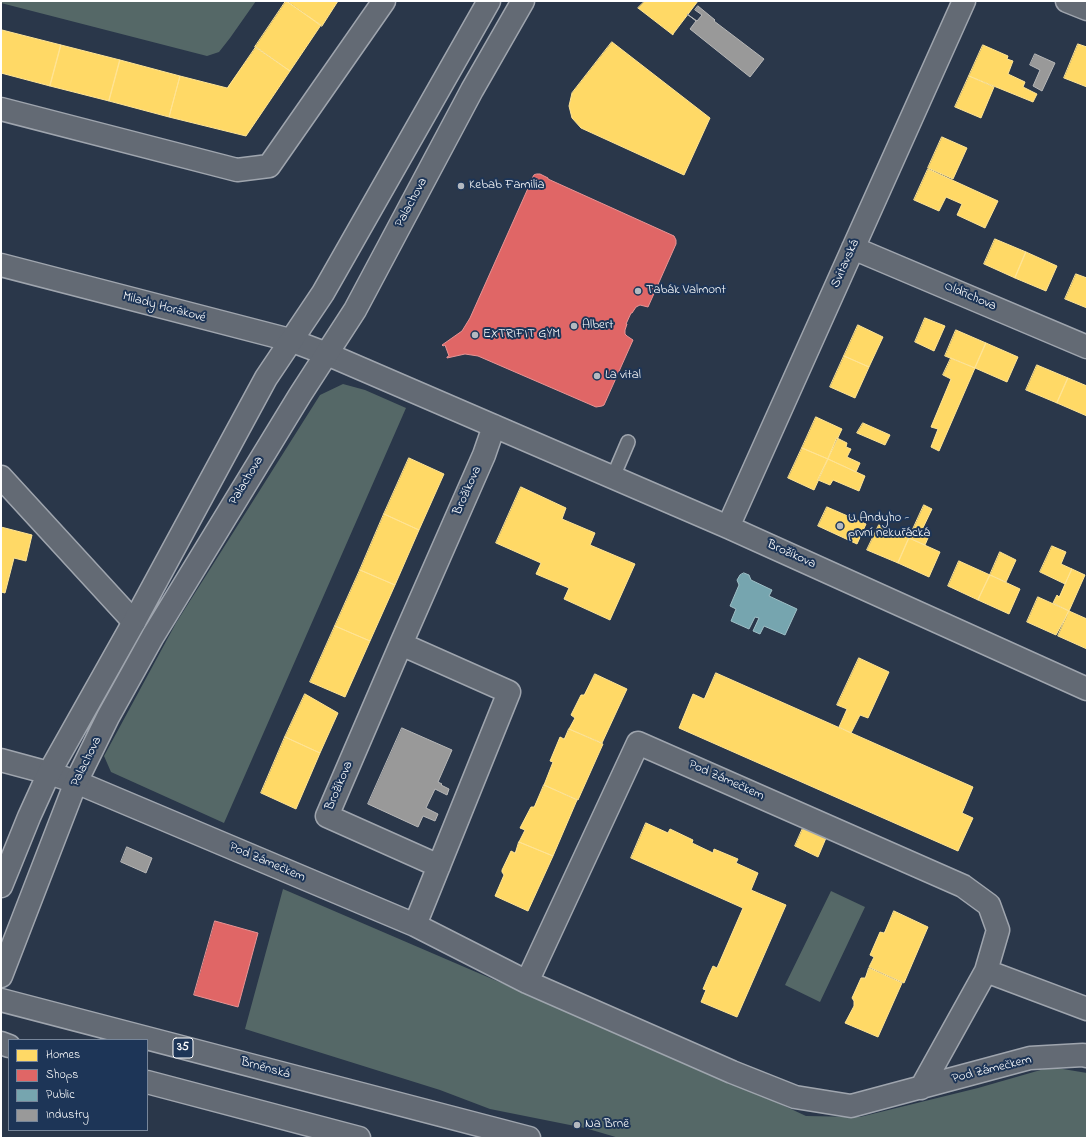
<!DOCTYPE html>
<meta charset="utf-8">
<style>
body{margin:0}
#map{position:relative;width:1088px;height:1139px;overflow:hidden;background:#2a374a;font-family:"Indie Flower",sans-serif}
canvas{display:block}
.frame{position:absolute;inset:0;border:2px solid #fff;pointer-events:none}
.legend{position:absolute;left:8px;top:1039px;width:140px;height:92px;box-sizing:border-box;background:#1d3557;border:1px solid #77869a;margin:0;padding:5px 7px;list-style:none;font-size:12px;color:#fff}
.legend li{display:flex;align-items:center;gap:8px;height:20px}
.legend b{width:20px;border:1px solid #77869a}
</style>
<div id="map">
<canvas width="1088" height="1139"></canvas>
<div class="frame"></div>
<ul class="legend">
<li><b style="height:11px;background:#ffd966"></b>Homes</li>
<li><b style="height:11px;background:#e06666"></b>Shops</li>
<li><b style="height:11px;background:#76a5af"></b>Public</li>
<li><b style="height:11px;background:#999"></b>Industry</li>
</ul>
</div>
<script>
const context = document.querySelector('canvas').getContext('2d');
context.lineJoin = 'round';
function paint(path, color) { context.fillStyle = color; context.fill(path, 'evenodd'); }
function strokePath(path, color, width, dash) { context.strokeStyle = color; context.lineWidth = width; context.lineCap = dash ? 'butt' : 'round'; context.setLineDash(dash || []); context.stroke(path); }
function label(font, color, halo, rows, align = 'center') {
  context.font = font + ' "Indie Flower",sans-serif'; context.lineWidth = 4; context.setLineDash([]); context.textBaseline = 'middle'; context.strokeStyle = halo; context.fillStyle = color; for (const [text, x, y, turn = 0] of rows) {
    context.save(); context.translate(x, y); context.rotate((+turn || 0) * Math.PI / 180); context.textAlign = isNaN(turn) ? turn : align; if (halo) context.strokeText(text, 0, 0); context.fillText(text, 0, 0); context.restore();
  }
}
paint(new Path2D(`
 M1,1H256L230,38L219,52L207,56L1,3Z
 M343,384L365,390L406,408L224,823L111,772L104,756L176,623L320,395Z
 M283,889L748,1089L806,1116L860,1117L978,1088L1051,1067L1087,1073V1138H619L585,1128L490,1109L440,1090L245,1029Z
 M831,891L865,907L820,1002L785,985Z`), '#556867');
const homes = new Path2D(`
 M286,1L321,25L290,71L255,47Z
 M287,1H338L322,26Z
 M645,1H698L673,34V35L638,8Z
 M2,30L61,45L50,86L1,73V33Z
 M612,42L710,118L684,175L581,128L572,118L569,106L572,93Z
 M1078,44L1087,47V87L1064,78Z
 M61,45L120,60L109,101L50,86Z
 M983,45L1008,56L1007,59L1013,61L1008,74L1025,82L1023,87L1037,94L1033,102L969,76Z
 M256,47L290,71L246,136L169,117L180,76L227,88Z
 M120,60L180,76L169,117L109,101Z
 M969,76L994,87L981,118L955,107Z
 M942,137L967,148L953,179L928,168Z
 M928,169L998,201L985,228L957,215L962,204L946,197L939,211L914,200Z
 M995,239L1026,252L1015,278L984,264Z
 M1026,252L1057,266L1046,291L1015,278Z
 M1076,274L1087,278V308L1065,299Z
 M925,318L945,326L934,351L915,342Z
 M858,325L883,337L869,367L844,356Z
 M956,330L986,343L975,368L945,356Z
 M986,343L1018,357L1007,382L975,368Z
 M844,356L869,367L855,398L830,387Z
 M951,358L975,368L939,451L931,447L938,429L931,427L951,379L943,375Z
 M1037,365L1068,378L1057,403L1026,390Z
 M1068,378L1087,386V416L1057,403Z
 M816,417L842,429L828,459L802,448Z
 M863,423L890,435L885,445L857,433Z
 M837,438L847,443L846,447L851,449L847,457L860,463L856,472L828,459Z
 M802,448L828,459L814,490L788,478Z
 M409,458L444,474L419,530L384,514Z
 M828,459L865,476L859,491L833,480L830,485L818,480Z
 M521,487L566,508L562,519L595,533L590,545L635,564L610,620L564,599L569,588L536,574L541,563L496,543Z
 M924,505L932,509L920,534L928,538L925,545L909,538Z
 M827,507L866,524L857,544L818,526Z
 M384,514L419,530L395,585L360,570Z
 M879,525L909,538L898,563L867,550Z
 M1,527L32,535L26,561L14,558L5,593L1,592Z
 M909,538L940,552L929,577L898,563Z
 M1052,546L1066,552L1061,564L1072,569L1065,584L1040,572Z
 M1000,552L1016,560L1006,582L990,575Z
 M959,561L990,575L978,600L948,586Z
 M1072,569L1085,575L1069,611L1053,603L1057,595L1059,597Z
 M360,570L395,585L370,641L335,626Z
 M990,575L1020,589L1009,614L978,600Z
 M1038,597L1069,611L1056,635L1027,622Z
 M1069,611L1087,619V649L1058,636Z
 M335,626L370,641L345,697L310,682Z
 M859,658L889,672L868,718L860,715L851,733L839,727L847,709L837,705Z
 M716,673L973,787L962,813L973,818L958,851L679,728L693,694L704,699Z
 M595,674L627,689L602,743L569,729L575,718L571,715L581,695H584Z
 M305,694L338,713L320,753L285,737Z
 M569,729L603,744L578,800L544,785L553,762L550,761L560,737L564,739Z
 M285,737L320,753L296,809L261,793Z
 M544,785L577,800L553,856L519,842L525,830L520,828L531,807H534Z
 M646,823L668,833L670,829L693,840L692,843L713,853L714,849L738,859L736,863L758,873L751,890L786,905L737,1017L701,1002L706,990L703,989L708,977L713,966L717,968L743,908L631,858Z
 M803,828L826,838L818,857L795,846Z
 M519,842L553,856L528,911L495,896L504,875L502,872V870L511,851L515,853Z
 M894,911L928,927L904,983L869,967L874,957L870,955L880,932L884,933Z
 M869,968L902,983L878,1037L845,1023L854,1006V1001L852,998L861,978H865Z`);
paint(homes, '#ffd966');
strokePath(homes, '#ffe494', 1);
const shops = new Path2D(`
 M537,174H540L548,178V179L674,236L676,240V244L648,307L640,305L636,307L632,313H631L626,324H627L625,330V334L627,336L633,340L604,405L602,406L596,407L478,356L465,354L447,358V357L449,356L445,345L443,346L442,345L462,331L470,318L529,186L528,185L534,175Z
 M215,921L258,933L238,1007L194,995Z`);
paint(shops, '#e06666');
strokePath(shops, '#e99494', 1);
const public = new Path2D(`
 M744,573L749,575L751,580L772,590L769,596L797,609L785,635L764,626L760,634L753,631L759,618L755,617L749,629L731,621L736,609L730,606L739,585L737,580L740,575Z`);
paint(public, '#76a5af');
strokePath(public, '#9fc0c7', 1);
const industry = new Path2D(`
 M698,6L715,20L714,21L764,59L750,77L690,29L696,21L687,14L697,21L702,15L695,10Z
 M1035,54L1055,63L1042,91L1033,86L1040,70L1030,65Z
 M402,728L452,750L438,782L442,784L441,785L449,789L447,795L435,789L426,808L438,814L435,821L423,816L418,827L368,804Z
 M127,847L152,858L146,873L121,862Z`);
paint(industry, '#999');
strokePath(industry, '#b8b8b8', 1);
const lane = new Path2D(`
 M613,477L628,442`);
const street = new Path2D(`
 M1067,1L1087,9
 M1,109L237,170L269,166L384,1
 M853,248L1087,347
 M1,265L290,340L327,354L728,527L1087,689
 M1,477L134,622
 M728,527L964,1
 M401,644L509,692L415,925
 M1,760L49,773L76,782L415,925L527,982L732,1072L795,1097L851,1106L1030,1058L1083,1055L1087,1056
 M439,866L327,816L401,644L484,455L494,426
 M986,971L1087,1009
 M527,982L638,743L963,886L989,905L998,930L986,971L921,1088`);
const secondary = new Path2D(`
 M1,886L29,817L49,773L134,622L266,378L323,293L489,1
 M1,976L76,782L108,717L153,636L300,395L355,310L472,90L523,1`);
const primary = new Path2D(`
 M1,1000L529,1138
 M1,1043L9,1046
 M147,1082L359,1138`);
strokePath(lane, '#9fa5ae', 16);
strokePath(street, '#9fa5ae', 25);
strokePath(secondary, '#9fa5ae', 25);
strokePath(primary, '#9fa5ae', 25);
strokePath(lane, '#636a74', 13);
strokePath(street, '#636a74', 22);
strokePath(secondary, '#636a74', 22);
strokePath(primary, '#636a74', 22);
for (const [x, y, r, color] of [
 [461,186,4,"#b4b9c0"],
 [638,291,4,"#b4b9c0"],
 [574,326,4,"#b4b9c0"],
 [475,335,4,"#b4b9c0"],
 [597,376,4,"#b4b9c0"],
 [840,526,4,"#b4b9c0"],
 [577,1125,4,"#b4b9c0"]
]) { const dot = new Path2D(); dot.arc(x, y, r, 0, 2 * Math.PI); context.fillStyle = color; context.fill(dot); strokePath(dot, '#1d3557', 1.5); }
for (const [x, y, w] of [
 [183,1048,20]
]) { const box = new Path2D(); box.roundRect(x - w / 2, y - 10, w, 20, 3); context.fillStyle = '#1d3557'; context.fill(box); strokePath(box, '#fff', 1); }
label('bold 12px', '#fff', null, [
 ["35",183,1048]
]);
label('13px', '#fff', '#1d3557', [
 ["Kebab Familia",469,186],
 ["Tabák Valmont",646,291],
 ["Albert",582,326],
 ["EXTRIFIT GYM",483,335],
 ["La vital",605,376],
 ["U Andyho -",848,519],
 ["první nekuřácká",848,534],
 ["Na Brně",585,1125]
], 'left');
label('13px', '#fff', '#1d3557', [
 ["Palachova",412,203,-62],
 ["Svitavská",846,264,-66],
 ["Oldřichova",970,297,23],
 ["Milady Horákové",164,308,15],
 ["Palachova",247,481,-59],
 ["Brožíkova",468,491,-66],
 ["Brožíkova",791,555,24],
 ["Palachova",87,762,-64],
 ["Pod Zámečkem",726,781,24],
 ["Brožíkova",340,786,-67],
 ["Pod Zámečkem",267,863,23],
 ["Brněnská",265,1069,15],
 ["Pod Zámečkem",992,1070,-14]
]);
</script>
